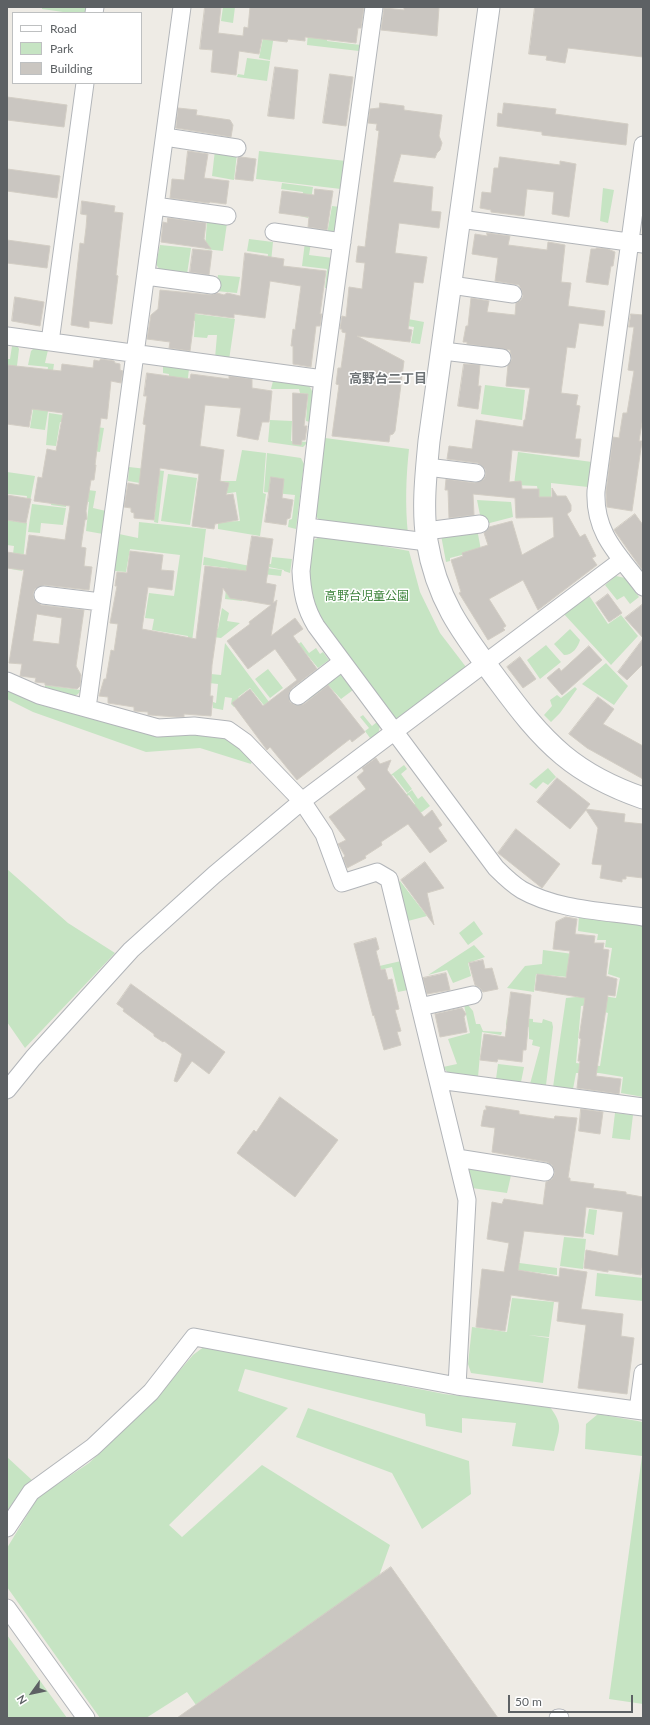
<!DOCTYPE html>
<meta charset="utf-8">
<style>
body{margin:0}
#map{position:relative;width:650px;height:1725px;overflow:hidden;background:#eeebe5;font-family:Lato,sans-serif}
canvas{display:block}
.frame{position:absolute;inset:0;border:8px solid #5d6164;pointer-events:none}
.legend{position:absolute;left:12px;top:12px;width:130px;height:72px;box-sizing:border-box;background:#fff;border:1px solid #bec0c1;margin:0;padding:5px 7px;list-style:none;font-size:12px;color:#5d6164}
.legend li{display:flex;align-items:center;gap:8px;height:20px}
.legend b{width:20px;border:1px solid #bec0c1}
.north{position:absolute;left:12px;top:1673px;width:40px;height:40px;-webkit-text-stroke:3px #fff;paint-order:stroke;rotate:237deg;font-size:11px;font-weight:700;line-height:16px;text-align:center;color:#5d6164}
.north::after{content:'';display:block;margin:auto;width:14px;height:18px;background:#5d6164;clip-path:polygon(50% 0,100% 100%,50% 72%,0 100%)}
.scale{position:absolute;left:508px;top:1695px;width:125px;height:18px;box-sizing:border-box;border:2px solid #5d6164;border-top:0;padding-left:5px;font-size:12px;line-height:14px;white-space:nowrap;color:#5d6164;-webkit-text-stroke:3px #fff;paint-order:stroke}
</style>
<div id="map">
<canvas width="650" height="1725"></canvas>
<div class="frame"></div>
<ul class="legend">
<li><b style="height:5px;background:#fff"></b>Road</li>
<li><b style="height:11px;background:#c6e4c3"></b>Park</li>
<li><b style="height:11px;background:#cac6c1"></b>Building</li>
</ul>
<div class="north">N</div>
<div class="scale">50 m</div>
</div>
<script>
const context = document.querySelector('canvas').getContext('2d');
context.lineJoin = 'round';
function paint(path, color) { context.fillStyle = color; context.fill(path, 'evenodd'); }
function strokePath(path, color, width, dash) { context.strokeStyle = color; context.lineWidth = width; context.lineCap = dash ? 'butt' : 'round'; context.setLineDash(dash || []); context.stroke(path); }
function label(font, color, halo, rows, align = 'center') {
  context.font = font + ' Lato,"Noto Sans JP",sans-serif'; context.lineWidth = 3; context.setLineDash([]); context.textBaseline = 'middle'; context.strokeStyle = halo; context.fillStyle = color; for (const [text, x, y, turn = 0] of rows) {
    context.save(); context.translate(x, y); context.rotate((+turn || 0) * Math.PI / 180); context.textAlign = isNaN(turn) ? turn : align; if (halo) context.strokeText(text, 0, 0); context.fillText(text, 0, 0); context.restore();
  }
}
paint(new Path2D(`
 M42,7H86V13H70L42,9Z
 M223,7H235L233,23L221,21Z
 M322,7H331L327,41L361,45L359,51L307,45L309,19Z
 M265,28L275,29L270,60L259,58Z
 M247,58L270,61L267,81L237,77L238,74L244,75Z
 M215,150L237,153L234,180L212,176Z
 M259,151L346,161L341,189L256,179Z
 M282,183L313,187L308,218L300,216L303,192L281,189Z
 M603,188L614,190L608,223L600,221Z
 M332,206L340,207L336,230L331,234H327Z
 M207,221L227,223L223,251L205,249Z
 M249,239L273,242L271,262H267L268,254L247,251Z
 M305,242L311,243L309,255L333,258L327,288H325L327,269L302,266Z
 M160,245L191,248L187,274L161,272L156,264Z
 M218,275L240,277L237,293L216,291Z
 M172,311L235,319L229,360L215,358L217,335H208L207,338L194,337L195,321L172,318Z
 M408,319L424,322L420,344L411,343L414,327L407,326Z
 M12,346L18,347L19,349L16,374L8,373V364H7V359H10Z
 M34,348L48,350L45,363L54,364L49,398L44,393L48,367L28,365L31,351Z
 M163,366L189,369L185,402L168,382L169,374L163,373Z
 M273,381L309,385L313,393L310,422L306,421L308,394L300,393L299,389H271Z
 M485,385L525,390L522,420L481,414Z
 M50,399L45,430L30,428L33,410L24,408Z
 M49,413L89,419L88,426L104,428L100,452L85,450L86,447L97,448L99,431L87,429L85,426L60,422L56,446L46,445Z
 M270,420L292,421L291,441L308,442L303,447L268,442Z
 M325,438L409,449C406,477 405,505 408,534L320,521L315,515Z
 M242,450L266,453L263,493L266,494L260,536L218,529V522L240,521L236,492L217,495L220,481H236Z
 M518,452L592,462L588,487L551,483V505H540L537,486L514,485Z
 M267,453L301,458L304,464L296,529L288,527L289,520L292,519L295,495L264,492Z
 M129,467L164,471L158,523L154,522L158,486L128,481Z
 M7,472L35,476L29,507H25L27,496L8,494Z
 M168,474L197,478L190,525L161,521Z
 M54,486L96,491L93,508L106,511L103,534L86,531L89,502L67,499L66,507L51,505Z
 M477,500L511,502L513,517L482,525Z
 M32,504L66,508L63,525L41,523L40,533L28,532Z
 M7,520L27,523L22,571L11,569L14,546L7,545Z
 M139,522L206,529L190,658H185L188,636L152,630L154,619L145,618L149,593L174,596L180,555L130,549L126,572L114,571L119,534L138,538Z
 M477,529L481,550L450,558V561L446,562L441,535Z
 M323,535L409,551L420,592L440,633L466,667L399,719L390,717L319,618L311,599L309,579L312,541Z
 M204,557L245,565L282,570L281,576L244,572L242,601L225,599L228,568L203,565Z
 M272,557L292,559L290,573L284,571V570L248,563V561L271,564Z
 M616,576L625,578L639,597L630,604L624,596L617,600L605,585Z
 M588,594L608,624L621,615L638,636L611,665L563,613Z
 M222,608L229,613L227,621L240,623L221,638L205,636L215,628L218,629Z
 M570,629L580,640C578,647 573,655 564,655L554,644Z
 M301,642L309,653L316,648L320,654L323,652L329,660L318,668L304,651L288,663L283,656Z
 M225,643L275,710L271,714L250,688L238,697L241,702L234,707L231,704L232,698L225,697L223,710L213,708V702L216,703L218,684L209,683L201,673L221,675Z
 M546,645L561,662L540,679L527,660Z
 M606,663L628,686L614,705L582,684Z
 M268,669L283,688L270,698L255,679Z
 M339,673L353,690L341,699L328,685L309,700L308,697Z
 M45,685L80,690C80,693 77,695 74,696L45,687Z
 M575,687L577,689L560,713L551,722L544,715L552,706L550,700L557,695L561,698Z
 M7,688L156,736L198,735L229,739L252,761L251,764L200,748L146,752L33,712L7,699Z
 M363,715L372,726L377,722L380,726L378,735L370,741L368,740L370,738L365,731L369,728L360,717Z
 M404,765L407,769L401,774L412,789L407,793L393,775L368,794L367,793Z
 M548,768L556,777L548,785L543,782L536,789L529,784Z
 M412,790L418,799L422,796L430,806L415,817L409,808L415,804L409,795L398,803L397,801Z
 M7,869L68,923L115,953L25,1048L7,1022Z
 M400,881L427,916L408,921L397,883Z
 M579,915L643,925V1097L621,1093L623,1077L599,1073H576L573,1089L553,1087L566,998L596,995L616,998L620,978L608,974L612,948L605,947L606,940H597L598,934L578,931ZM589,1005L593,1009L608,1013L600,1066L576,1063L581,1006Z
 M474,921L483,934L468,945L459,933Z
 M474,945L485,957L468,963L471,976L453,983L447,970L428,975Z
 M543,950L573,954L568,977L536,974L534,992L507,988L525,966L542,964Z
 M401,961L408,990L398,992L392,967L363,974L362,970Z
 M464,1005H468L473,1011L476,1024H480L483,1031L502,1032L501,1035L482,1032L478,1077L448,1073L443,1067L457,1064L448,1039L470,1033Z
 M507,1017L533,1019V1022L542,1023L543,1019L552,1022L553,1027L546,1085L530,1084L540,1047L532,1045L533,1040L529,1039V1027L506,1025Z
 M498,1064L524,1067L521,1082L496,1079Z
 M615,1113L633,1115L630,1140L612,1138Z
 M474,1166L512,1171L507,1193L472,1188L468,1170Z
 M589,1209L597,1210L594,1235L585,1233Z
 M564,1237L586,1239L583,1269L560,1266Z
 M512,1262L557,1268V1275L517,1270L514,1295H508Z
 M597,1273L643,1278V1301L595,1296Z
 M512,1298L554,1302L549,1337L528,1335L549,1338L543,1383L471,1373L468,1364L472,1327L507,1332Z
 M205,1346L444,1394L550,1407C564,1426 559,1429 554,1451L512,1446L516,1423L462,1418V1433L426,1426L425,1414L245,1369L238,1391L288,1408L169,1525L182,1537L262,1465L390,1545L379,1576L196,1705L187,1692L146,1718H100L7,1587V1548L38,1497L89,1463L151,1404L193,1355Z
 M308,1408L469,1461L471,1494L422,1529L392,1473L296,1437Z
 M598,1414L643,1422V1704L609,1699L642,1456L585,1449L586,1424Z
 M7,1457L33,1481L25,1486L7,1511Z
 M7,1635L67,1718H7Z`), '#c6e4c3');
const building = new Path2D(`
 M205,7H221L218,33L243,36L244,27L248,28L250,7H364L361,28H358L356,43L305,37V41L288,39L287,42L262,39L259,54L239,51L236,75L211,72L213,50L200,49Z
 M404,7H439L437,36L381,30L384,8L404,10Z
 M535,7H643V57L568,48L565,63L546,60L547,56L529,54Z
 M275,67L298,70L294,119L268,116Z
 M330,74L353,77L346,126L323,123Z
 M7,97L67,105L64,127L7,120Z
 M380,103L404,106V110L442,115L439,136L442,143L440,150L437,153L435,158L401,154L393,182L433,187L431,211L441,212L439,228L399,223L395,253L427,257L423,283L414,282L408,329L412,330L410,342L357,336L404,361L395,431L393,434L390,435L389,442L332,436L339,385L336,384L338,368H341L346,333L342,332V329H340L342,316L346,317L349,287L362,289L365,263L356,262L358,246L365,247L379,131L376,130L377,124L368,123L370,109L379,108Z
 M504,103L556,109L555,114L628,124L626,145L542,135V132L497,126L498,113L502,114Z
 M178,108L197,110L196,115L230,120L233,125L231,137L176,128Z
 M188,151L208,154L204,178L229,181L226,204L210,202L209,203L170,198L172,179L184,180Z
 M241,157L256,159L253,181L235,179L238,158Z
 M500,157L560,165V161L576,164L569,217L552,214L554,192L527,189L524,216L491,212V210L480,208L482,192L491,193L494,168H498Z
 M7,169L60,176L57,198L7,191Z
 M315,189L333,191L327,230L308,227L309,217L279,213L282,191L314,195Z
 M82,201L115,206L114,212L123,213L116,275L118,276L112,324L89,321V328L71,325L80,243L84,244L86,228L87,215L81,214Z
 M168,218L206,223L204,239L211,249L161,242L163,222L167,223Z
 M487,233L510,236L508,245L547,250L548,242L565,245L561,282L571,283L568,306L605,311L603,326L579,323L575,348L567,347L561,393L578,395L576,405L580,406L575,439H581L579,457L512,450L509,482L521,481L522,489H539V497H552V488L557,496H566L571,505V511L567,514L580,537L585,534L596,556L592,558L597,565L538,610L523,580L489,599L506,626L503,628L505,630L488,640L459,593L461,592L451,560L463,556L462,553L488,545L484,533L489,527L512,521L522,555L554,537L553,517L516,518L515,498L473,494L474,515L449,518L448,490H445L446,479L475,483L484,479L486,474L485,469L478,463L447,459L449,446L472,449L476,420L523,427L524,420H525L530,388L506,386L508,365L512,359L510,350L467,344V342H463L466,326H468L471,298L489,301L487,312L515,315L516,303L521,300L523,296L522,291L519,285L495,281L498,258L472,254L475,234L487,236Z
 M7,240L50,246L47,268L7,263Z
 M597,248L608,249L615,252L613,266H611L608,285L586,282L591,249H595Z
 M193,249L212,251L209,275L190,272Z
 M245,253L284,259L283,266L326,271L320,314H322L320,326H316L311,367L293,364V346H291L293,329L295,330L301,286L270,281L265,318L234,314V318L195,313L190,351L169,348L170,342L147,339L151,315L158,309L160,290L211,295L217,293L224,295L227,293L240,296Z
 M15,297L44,302L40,326L12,321Z
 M631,314L643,315V417L639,441H642L632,511L607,507L606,492L613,437L619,438L623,413H627L634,371L628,370L634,327H629Z
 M101,359L114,361L115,363L120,364V370L123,371L121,383L111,381L107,419L101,418L95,465H96L94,480H91L86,511L87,519L85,520L81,547L86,548L84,566L92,567L89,590L44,585L35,589L33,594L34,599L41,605L84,610L76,666L81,675L80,686L77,689L45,685V683L35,682L36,678L20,676L22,664L9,663L24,570L7,568V552L26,555L29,535L65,540L70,506L34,501L38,477L42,478L47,449L56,451L63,413L32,409L29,427L7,424V365L61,371L62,364L93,368L94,360L99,361ZM37,614L62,618L59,644L33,641Z
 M464,364L480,365L478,386H481L478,409L458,406Z
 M147,373L190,379L191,374L229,379V376L252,379V388L272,391L269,422H262L258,440L237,436L241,408L205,405L200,446L224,450L220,481L229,483L226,495L233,494L238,520L215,524L214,529L192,526L199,474L160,468L154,520L134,518V513L131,512V508L124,507L128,483L139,485L146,425L143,424L147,396H144Z
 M293,393L308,394L304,426H307L305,440H302L301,445L293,444Z
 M271,477L284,479L282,498L293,500L290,518L287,519L286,525L265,522Z
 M7,495L31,499L26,523L7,520Z
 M635,514L643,525V571L614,530Z
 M252,536L273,539L266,583L276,585L273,603L277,600L271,636L295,618L303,629L293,636L317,669L292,688L289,693L290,702L295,705L304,704L328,685L365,732L352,742L350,739L297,780L270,747L267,750L232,703L250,689L263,706L297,680L275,649L248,669L227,641L250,624L249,622L271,605L230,598L223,588L212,665L210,696H213L211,716L184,714V717H176L150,715H148V712L134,711V707L108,703V697L99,696L104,679H106L111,650L114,651L118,624L110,623L117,586H115L117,572L127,573L130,551L163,555L161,570L174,571L172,590L148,587L142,629L196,639L205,566L246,571Z
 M608,594L622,613L609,622L596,603Z
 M643,604V638L625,618Z
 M643,639V664L627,680L618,672Z
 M589,646L602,660L562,695L547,678L559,668L561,671Z
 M520,657L536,679L523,688L507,667Z
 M598,697L614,709L603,724L643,746V779L587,748L569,734Z
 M376,758L380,764L391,760L387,770L424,817L432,810L442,825L438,828L447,841L430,853L408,824L381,842L382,845L365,856L366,858L347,868L343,858L345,856L338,844L346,840L329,817L366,789L357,777L364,771L362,768Z
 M557,778L590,804L586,809L625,814L624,822L643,824V878L626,876V879H622V882L600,878L602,865L592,864L598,828L586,810L570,829L537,802Z
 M516,829L560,864L542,888L498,853Z
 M425,862L444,888L427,893L434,925L401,880Z
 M566,917L577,919L575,934L595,936L594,943H604L603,949L609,950L606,976L617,979L615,996L608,995L596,1076L621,1079L619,1094L577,1088L580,1061H578L581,1039L579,1038L585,998L535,990L537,974L566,978L570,951L553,949L556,922Z
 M376,938L379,949L376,951L381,970L385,969L388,980L392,979L399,1009L395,1010L401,1031L397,1032L401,1045L384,1050L374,1015L373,1016L354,944Z
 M483,960L485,969L492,968L498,989L483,992L480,988L475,985L469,963Z
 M446,973L450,990L427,994L423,978Z
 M131,984L225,1052L209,1074L192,1061L177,1082L174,1081L182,1054L164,1041L163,1042L154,1036V1034L123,1011L124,1009L117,1004Z
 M511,992L531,995L526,1050H523L522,1062L498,1059L497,1062L480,1060L484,1034L505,1037Z
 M462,1008L466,1014L464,1017L467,1032L440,1037L435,1014Z
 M280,1097L338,1140L295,1197L237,1153L254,1130L256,1132Z
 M486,1106L519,1111V1114L554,1119L555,1116L577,1118L568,1178H570V1181L594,1184L593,1188L626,1192V1194L643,1197V1260L641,1275L608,1270V1272L584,1268L586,1250L618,1256L623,1212L586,1207L583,1237L524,1231L518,1270L559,1277L560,1268L587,1272L581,1309L623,1314L621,1336L634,1338L627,1394L578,1388L586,1325L557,1321L559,1302L511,1295L505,1331L476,1327L482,1269L504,1272L509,1243L487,1239L492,1202L502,1204L504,1199L543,1205L546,1182L552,1179L555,1173L552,1165L547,1162L492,1152L495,1128L481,1126L484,1110H486Z
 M581,1109L603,1112L600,1134L579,1131Z
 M391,1567L498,1718H177L194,1706Z`);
paint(building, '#cac6c1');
strokePath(building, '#d2cdc4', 1);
const minor = new Path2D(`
 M374,7L323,379L301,571C302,592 305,608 316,626L496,868C504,876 512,884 522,890C557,910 604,911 643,917
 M94,13L95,7
 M165,137L237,148
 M643,145L596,491C594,534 619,555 643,587
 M155,206L227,216
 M460,219L643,244
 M274,232L342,242
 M146,276L212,285
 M451,285L513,294
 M7,336L323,379
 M50,342L85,83
 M443,351L502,358
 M427,467L476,473
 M307,527L427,542
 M426,531L480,524
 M43,595L101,602
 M7,681L39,695L158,728L194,726L228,730L245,742L302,801L324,834L342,883L377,872L389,879L467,1200L457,1386
 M298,696L342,662
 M87,708L182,7
 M420,1007L473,995
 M438,1080L643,1107
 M7,1090L33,1058L131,950L214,875L302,801L622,560
 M457,1158L545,1172
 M638,1410L643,1373
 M7,1528L31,1492L93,1447L151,1392L194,1337L457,1386L643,1411
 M7,1608L86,1718
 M558,1718H560`);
const tertiary = new Path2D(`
 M489,7L429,441C426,474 422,507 427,541C437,602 464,635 499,682C519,709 538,734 563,755C587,775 614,788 643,798`);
strokePath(minor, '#b2b5b9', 19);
strokePath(tertiary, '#b2b5b9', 23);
strokePath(minor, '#fff', 17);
strokePath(tertiary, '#fff', 21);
label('12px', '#3e843c', '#fff', [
 ["高野台児童公園",367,596]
]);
label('bold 13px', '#6e7376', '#fff', [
 ["高野台二丁目",388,379]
]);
</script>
